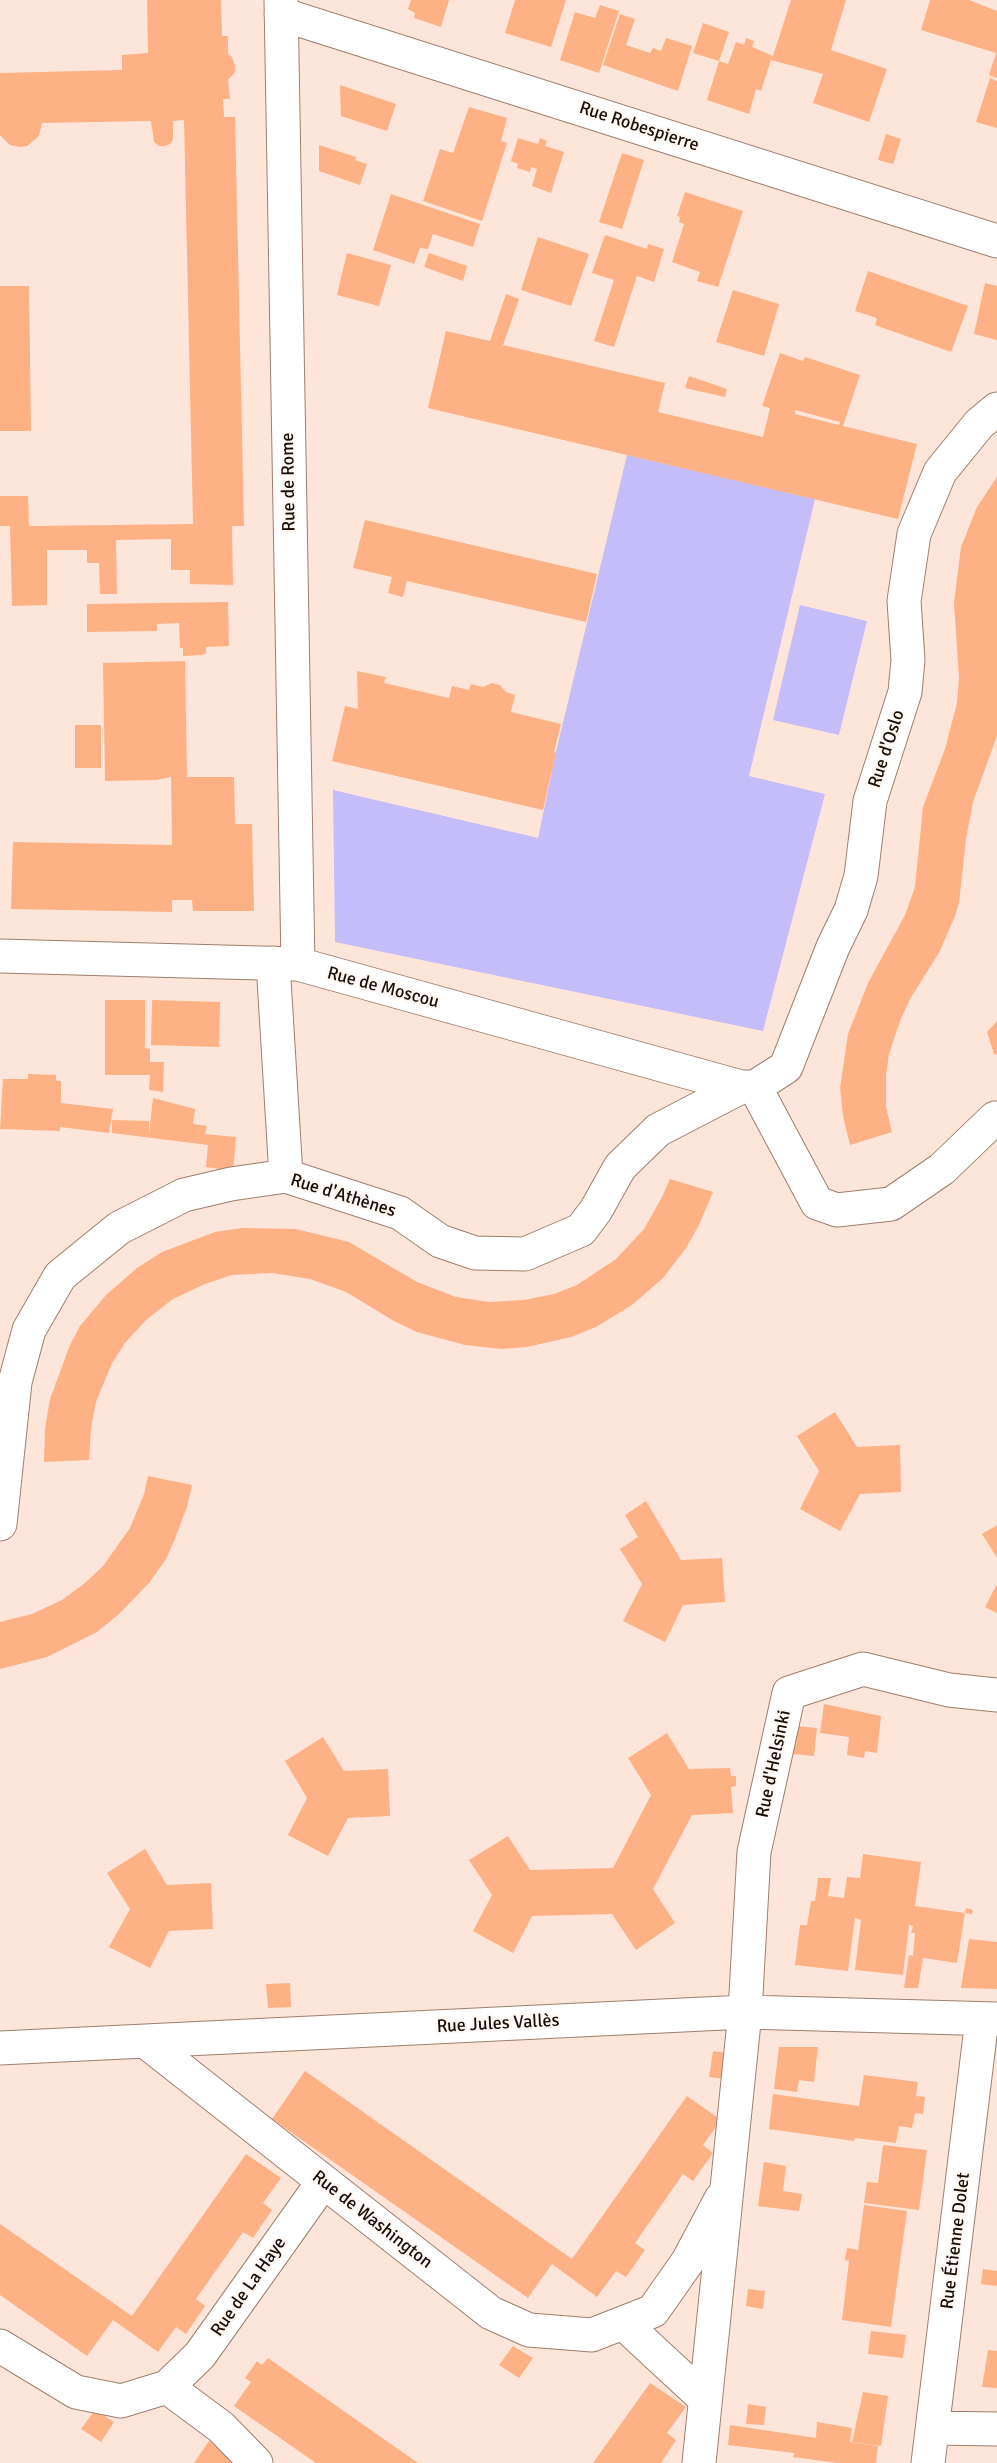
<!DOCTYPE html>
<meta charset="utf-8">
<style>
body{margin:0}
canvas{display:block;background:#fde6d9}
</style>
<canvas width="997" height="2463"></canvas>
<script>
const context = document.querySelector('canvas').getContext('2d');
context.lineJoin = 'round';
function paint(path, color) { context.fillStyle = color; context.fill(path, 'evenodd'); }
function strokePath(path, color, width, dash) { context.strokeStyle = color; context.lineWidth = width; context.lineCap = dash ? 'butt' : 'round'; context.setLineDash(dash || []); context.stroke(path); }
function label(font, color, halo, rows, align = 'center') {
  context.font = font + ' Signika,sans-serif'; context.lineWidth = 4.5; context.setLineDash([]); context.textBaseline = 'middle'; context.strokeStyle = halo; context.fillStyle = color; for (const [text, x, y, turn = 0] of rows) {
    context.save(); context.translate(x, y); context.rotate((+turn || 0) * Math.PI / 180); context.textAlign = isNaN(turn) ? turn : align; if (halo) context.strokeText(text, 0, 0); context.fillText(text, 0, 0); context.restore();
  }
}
paint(new Path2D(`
 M627,455L815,499L749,776L825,794L763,1031L335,942L333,790L538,838L556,752Z
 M800,605L867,621L839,735L773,720Z`), '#c5bcfa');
paint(new Path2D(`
 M147,0H221L222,36H228V54L232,57L235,66V72L228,80L230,99H223L224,117H235L244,526H232L233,585L190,584V570H171V539L116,540L117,594H100L99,563H87V550H47V605L12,606L10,526H0V496H28L29,526L193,524L184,120L173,121V139L170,144L165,146H159L154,142L151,121L42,123L39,136L27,146L19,147L10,145L0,135V73L122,70V55L148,53Z
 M411,0H449L441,27L414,18L415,13L408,9Z
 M515,0H566L551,47L505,33Z
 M791,0H846L831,50L887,69L869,122L813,103L823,74L771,60L761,91L756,89L749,114L707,100L719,61L728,64L736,42L744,45L746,38L754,41L752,47L773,56Z
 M930,0H969L997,11V78L989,75L996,53L921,30Z
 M600,5L619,11L599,73L560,60L575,12L595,18Z
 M620,14L635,19L626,45L650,53L653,48L661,51L666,38L692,46L678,91L603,65Z
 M703,23L729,32L719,61L693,53Z
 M990,78L997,81V128L976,122Z
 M340,85L396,104L387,131L341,116Z
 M469,107L507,118L501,141L507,143L482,221L423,201L440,149L453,153Z
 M886,134L901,139L893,164L878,160Z
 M518,138L538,144L540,138L547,141L545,146L564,152L551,193L532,186L537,169L531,167L530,172L517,168L518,164L511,161Z
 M319,145L356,157L355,160L367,164L360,185L319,171Z
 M622,153L644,160L622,229L599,222Z
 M685,192L743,211L718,287L697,281L700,272L672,262L684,224L679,222L680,217L677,216Z
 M391,194L480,224L473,247L433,234L428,249L420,248L414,264L373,250Z
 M605,235L647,249L648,244L664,249L654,282L637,276L614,347L594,341L614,280L592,273Z
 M538,237L589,254L571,306L521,290Z
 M347,253L391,265L379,306L337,295Z
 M429,253L467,266L463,281L424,267Z
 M868,271L968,306L951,352L875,325L877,318L855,311Z
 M985,283L997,286V340L974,334Z
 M0,286H29L31,431H0Z
 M733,290L779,304L764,356L716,342Z
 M506,294L519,299L503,345L665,383L658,412L763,437L770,408L762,406L780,353L803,361L805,357L860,375L843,426L917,444L898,519L428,408L446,331L490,341ZM795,410L840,422L839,425L795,414Z
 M689,376L727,389L725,397L685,388Z
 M997,477V736L973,802L966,839L959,903L955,916L940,951L910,999L900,1021L889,1054L886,1075V1107L892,1132L850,1145L843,1116L840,1088L848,1034L868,983L905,915L915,887L923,807L945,749L957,703L959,678L954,603L961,547L977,507Z
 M365,520L597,574L586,622L407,581L403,597L388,593L392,577L353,568Z
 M228,602L229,646L206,647V653L202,655L183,656V648H180L179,623L157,624V631L87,632V604Z
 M185,661L187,777H234L235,824H252L254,911H193L192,900H172V912L11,909L13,842L172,845L171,777L156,780L105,781L103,663Z
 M357,671L386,677L384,683L449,698L452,686L469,690L471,684L483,687L492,683L500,685L506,692L515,695L511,712L561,724L554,752L556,753L543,810L332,761L345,706L358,709Z
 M75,725H101V768H75Z
 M105,1000H145V1048L150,1049V1062H164L163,1092L149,1090L150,1075H105Z
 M152,1000L220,1002L219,1047L151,1045Z
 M997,1021V1055L994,1054L987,1032Z
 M28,1074L56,1075V1081H61V1103L113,1109L109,1133L60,1127V1131L0,1129L3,1079H28Z
 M153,1098L195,1109L193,1124L207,1126L205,1134L236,1137L233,1171L206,1167L208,1145L112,1133V1120L149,1121V1135Z
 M670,1179L713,1192L699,1225L686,1248L663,1278L632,1305L596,1327L571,1337L527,1347L501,1349L465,1345L417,1332L394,1321L346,1292L310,1279L272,1273L232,1275L205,1284L173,1299L146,1320L125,1343L112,1363L96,1402L91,1428L89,1460L44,1462L45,1429L50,1399L70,1345L80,1326L106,1295L137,1268L162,1252L215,1232L242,1228L296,1229L349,1242L417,1282L456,1297L489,1302L524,1300L554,1294L577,1285L616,1259L644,1229L662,1197Z
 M835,1412L857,1447L900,1445L901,1492L860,1494L840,1531L800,1509L819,1471L797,1436Z
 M148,1476L192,1485L187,1507L174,1541L166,1559L149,1583L118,1615L97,1632L47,1657L0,1669V1622L32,1614L62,1600L85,1583L103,1566L130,1528L144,1494Z
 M646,1501L681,1560L722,1558L725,1602L683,1605L665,1642L623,1621L642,1584L620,1549L638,1537L625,1515Z
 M997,1525V1558L982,1534Z
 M997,1584V1613L985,1607Z
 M824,1704L881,1716L877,1753L865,1751L864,1758L847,1755L849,1737L820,1733Z
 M796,1726L817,1728L814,1756L791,1754Z
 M667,1733L689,1769L730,1768L731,1776H736V1786L731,1787L733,1813L692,1815L653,1889L675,1923L636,1950L612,1914L532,1916L513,1953L473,1931L492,1895L469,1860L508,1836L530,1870L613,1868L651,1795L628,1758Z
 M323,1737L344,1771L388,1769L390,1816L348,1818L328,1856L288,1835L307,1798L285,1761Z
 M145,1849L167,1885L211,1883L213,1929L169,1931L150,1968L109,1947L130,1909L107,1873Z
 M863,1854L921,1862L915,1906L965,1913L957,1963L923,1958L918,1988H904L909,1955L913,1956L915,1933H911L913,1926L909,1925L903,1975L855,1970L861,1920L855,1918L848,1971L795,1965L800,1925H807L811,1901H815L818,1878H831L828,1896L844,1898L847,1877L860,1878Z
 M966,1908L973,1910L972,1914L965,1913Z
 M969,1939L997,1942V1989L961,1988Z
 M290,1983L291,2007L268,2008L266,1984Z
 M779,2047H818L814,2082L799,2080L797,2092L774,2089Z
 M713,2051L726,2053L723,2079L709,2077Z
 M305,2071L572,2259L687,2096L721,2120L703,2145L713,2153L693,2181L683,2174L635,2243L645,2250L626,2277L616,2271L597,2297L552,2264L528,2298L272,2119Z
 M864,2075L918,2082L916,2096L925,2097L923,2114L915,2113L912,2128L899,2126L896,2143L855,2138L854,2141L769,2129L773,2094L859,2106Z
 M883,2145L927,2150L919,2210L864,2203L867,2182L878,2183Z
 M246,2154L281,2178L263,2203L272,2210L253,2238L243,2232L196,2299L205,2306L186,2334L176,2327L158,2352L113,2320L87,2356L0,2295V2224L132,2316Z
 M764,2162L786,2166L783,2191L802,2194L799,2211L758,2206Z
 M864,2205L907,2211L891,2327L842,2320L849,2261L845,2260L847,2248L858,2250Z
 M983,2269L997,2271V2286L981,2284Z
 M748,2289L765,2291L763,2309L746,2306Z
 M871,2331L906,2335L903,2358L868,2354Z
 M513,2346L533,2358L519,2378L499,2365Z
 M988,2350L997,2351V2388L982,2387Z
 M268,2358L418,2463H316L234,2406L251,2382L245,2378L257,2361L262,2365Z
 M650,2383L686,2407L667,2433L676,2440L661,2463H593Z
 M863,2392L888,2396L881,2446L852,2442Z
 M748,2404L766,2407L764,2425L746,2424Z
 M95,2410L114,2422L101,2442L81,2429Z
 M817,2422L852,2428L850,2442L878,2446L876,2463H838L793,2457L794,2453L728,2445L730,2425L816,2438Z
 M209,2441L239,2463H194Z`), '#fdb185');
const minor = new Path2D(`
 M281,0L298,964
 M281,14L997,241
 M0,956L298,964L741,1087H751
 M273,963L286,1176
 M755,1087L786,1067L833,947L851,910L861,876L870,801L905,692L908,660L904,601L914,534L940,472L979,424L997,409
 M755,1087L817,1203L837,1210L891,1204L942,1169L995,1118
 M0,1524L15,1382L29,1330L60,1276L119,1228L184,1195L231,1184L286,1176L400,1213L440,1241L475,1253L525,1254L581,1230L596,1210L620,1167L658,1130L741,1087
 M145,2041L491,2313L529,2330L592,2335L653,2311L688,2261L721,2199
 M0,2048L745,2012L997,2019
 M623,2323L704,2398
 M0,2346L76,2392L121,2401L167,2387L221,2427L256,2463
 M167,2387L200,2355L323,2182
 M933,2428L997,2429
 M699,2463L745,2012L754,1852L789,1693L863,1669L949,1690L997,1695
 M928,2463L982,2019`);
strokePath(minor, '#a07e6b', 35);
strokePath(minor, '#fff', 33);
label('18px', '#190d06', '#fef7f2', [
 ["Rue Robespierre",639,127,18],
 ["Rue de Rome",289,482,-91],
 ["Rue d'Oslo",887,749,-72],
 ["Rue de Moscou",383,988,15],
 ["Rue d'Athènes",343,1196,17],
 ["Rue d'Helsinki",774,1764,-78],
 ["Rue Jules Vallès",498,2024,-3],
 ["Rue de Washington",372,2220,38],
 ["Rue Étienne Dolet",956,2241,-83],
 ["Rue de La Haye",249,2287,-55]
]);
</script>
